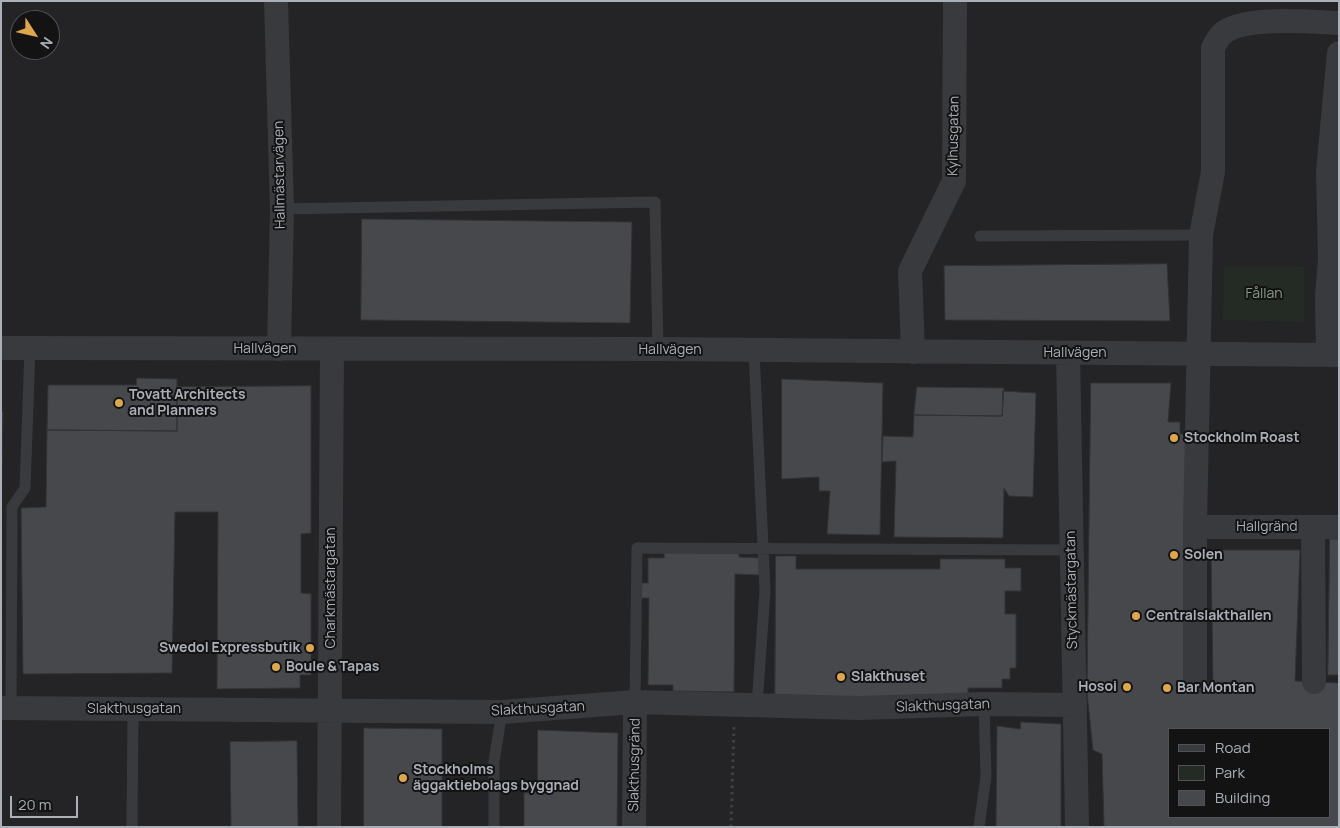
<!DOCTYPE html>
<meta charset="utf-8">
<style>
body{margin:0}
#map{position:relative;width:1340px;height:828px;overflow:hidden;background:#181819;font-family:Manrope,sans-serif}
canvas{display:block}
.frame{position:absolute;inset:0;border:2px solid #abb0b8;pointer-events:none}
.legend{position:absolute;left:1168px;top:728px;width:162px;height:90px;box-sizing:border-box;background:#131314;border:1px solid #505256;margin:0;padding:6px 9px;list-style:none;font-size:15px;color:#abb0b8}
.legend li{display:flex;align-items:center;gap:10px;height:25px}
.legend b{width:25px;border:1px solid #505256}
.north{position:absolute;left:10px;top:10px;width:50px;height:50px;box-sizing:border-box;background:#131314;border:1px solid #505256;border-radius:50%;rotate:125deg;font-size:14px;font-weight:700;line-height:20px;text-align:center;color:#abb0b8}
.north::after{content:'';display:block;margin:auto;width:18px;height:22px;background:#dda74c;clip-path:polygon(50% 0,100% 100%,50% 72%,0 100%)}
.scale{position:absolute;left:10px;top:796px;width:68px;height:22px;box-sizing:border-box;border:2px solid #abb0b8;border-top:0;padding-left:6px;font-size:15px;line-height:18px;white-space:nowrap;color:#abb0b8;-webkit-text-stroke:4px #131314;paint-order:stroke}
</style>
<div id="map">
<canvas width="1340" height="828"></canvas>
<div class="frame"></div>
<ul class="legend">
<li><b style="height:6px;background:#393a3e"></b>Road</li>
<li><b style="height:14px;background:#242b25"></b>Park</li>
<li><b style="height:14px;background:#47484c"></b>Building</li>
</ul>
<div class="north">N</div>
<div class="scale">20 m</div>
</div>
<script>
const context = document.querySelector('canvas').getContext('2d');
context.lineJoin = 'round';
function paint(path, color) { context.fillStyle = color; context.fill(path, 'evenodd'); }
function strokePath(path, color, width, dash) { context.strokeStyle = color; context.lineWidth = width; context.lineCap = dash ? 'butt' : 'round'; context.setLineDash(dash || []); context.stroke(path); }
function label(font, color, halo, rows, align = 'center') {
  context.font = font + ' Manrope,sans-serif'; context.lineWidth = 4; context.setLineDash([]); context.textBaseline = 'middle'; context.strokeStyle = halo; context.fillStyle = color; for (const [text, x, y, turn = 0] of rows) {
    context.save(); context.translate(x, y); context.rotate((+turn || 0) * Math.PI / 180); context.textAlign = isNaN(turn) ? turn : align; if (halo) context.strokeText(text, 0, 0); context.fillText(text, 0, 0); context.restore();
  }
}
paint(new Path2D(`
 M1,1H1339V827H1ZM20,20H50V50H20ZM1169,729H1329V817H1169Z`), '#242426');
paint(new Path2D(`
 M1224,266L1304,267V322L1223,320Z`), '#242b25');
const building = new Path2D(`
 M362,219L632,222L630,323L361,320Z
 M1167,264L1170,321L945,320L944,266Z
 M137,378L177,379V431L47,430L48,385H136Z
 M782,379L883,383L880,535L827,534L830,491H819V477L782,479Z
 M1091,383H1171L1168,422H1180V434H1192L1195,682L1213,683L1211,550H1300L1295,681L1339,683V827H1104L1102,754L1093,750L1087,692ZM1169,729H1329V817H1169Z
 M311,386V533L301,534V593L311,594V675H300V688L217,689L218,512H175L172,673L23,674L21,508L46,507L47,430L177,431V387Z
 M917,387L1004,388L1002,416L914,415Z
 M1003,391L1036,393L1033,497L1009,496L1004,488L1003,538L894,537L896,461L882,462L883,436L913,437L914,415L1002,416Z
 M1,412H3L1,516Z
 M1330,539H1339V675H1328Z
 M664,551L739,552V557L760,558L759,575L735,574L734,692L673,691V685H648L649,598H641L642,583H648V558H664Z
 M776,556H796V569H940V559H1005V568H1021V591H1005V614H1016V668H1010V679H1002V688H968V699H775Z
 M1021,722L1061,724V827H996L997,726L1020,729Z
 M364,728L442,729V827H364Z
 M538,730L618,733L617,827H524V793L537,791Z
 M297,741L298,827H231L230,742Z`);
paint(building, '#47484c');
strokePath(building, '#323235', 1);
strokePath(new Path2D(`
 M731,827L734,727`), '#3f4145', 3, [2.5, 4]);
strokePath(new Path2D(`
 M282,209L655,202L658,349
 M980,236L1201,235
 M754,351L765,591L757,706
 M635,702L637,548L1072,550
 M11,709L12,507L25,488L30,349
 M132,827L133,709
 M494,827V761L502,712
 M979,827L986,776L984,704`), '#393a3e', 11);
strokePath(new Path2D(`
 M276,1L282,209L279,349
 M1,348L658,349L1339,355
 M913,352L910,271L954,181L955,1
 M1068,353L1077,827
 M1328,355L1327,296L1330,259L1328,171L1339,53
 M1195,527H1339
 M1313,527L1314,682
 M1195,682V527L1201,235L1213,172V48C1215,44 1218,38 1221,35C1240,15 1312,22 1339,23
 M1,708L502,712L635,702L859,708L984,704L1075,705
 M329,827L332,350
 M634,827L635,702`), '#393a3e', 24);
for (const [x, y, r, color] of [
 [119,403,5,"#dda74c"],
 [1174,438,5,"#dda74c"],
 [1174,555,5,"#dda74c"],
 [1136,616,5,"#dda74c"],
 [310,648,5,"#dda74c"],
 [276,667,5,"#dda74c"],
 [841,677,5,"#dda74c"],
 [1127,687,5,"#dda74c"],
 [1167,688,5,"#dda74c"],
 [403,778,5,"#dda74c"]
]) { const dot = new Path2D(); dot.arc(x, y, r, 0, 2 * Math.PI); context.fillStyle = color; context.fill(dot); strokePath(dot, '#131314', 2); }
label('14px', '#abb0b8', '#131314', [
 ["Kylhusgatan",954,136,-89],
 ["Hallmästarvägen",280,175,-91],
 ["Hallvägen",265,349],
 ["Hallvägen",670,350],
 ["Hallvägen",1075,353],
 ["Hallgränd",1267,527],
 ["Charkmästargatan",331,588,-90],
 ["Styckmästargatan",1072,590,-91],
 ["Slakthusgatan",943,706,-2],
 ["Slakthusgatan",134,709],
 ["Slakthusgatan",538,709,-3],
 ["Slakthusgränd",635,765,-89]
]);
label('14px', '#85a086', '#131314', [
 ["Fållan",1264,294]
]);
label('bold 14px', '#abb0b8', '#131314', [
 ["Tovatt Architects",129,395],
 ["and Planners",129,411],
 ["Stockholm Roast",1184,438],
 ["Solen",1184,555],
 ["Centralslakthallen",1146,616],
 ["Swedol Expressbutik",300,648,"right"],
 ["Boule & Tapas",286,667],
 ["Slakthuset",851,677],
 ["Hosoi",1117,687,"right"],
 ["Bar Montan",1177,688],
 ["Stockholms",413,770],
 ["äggaktiebolags byggnad",413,786]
], 'left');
</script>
